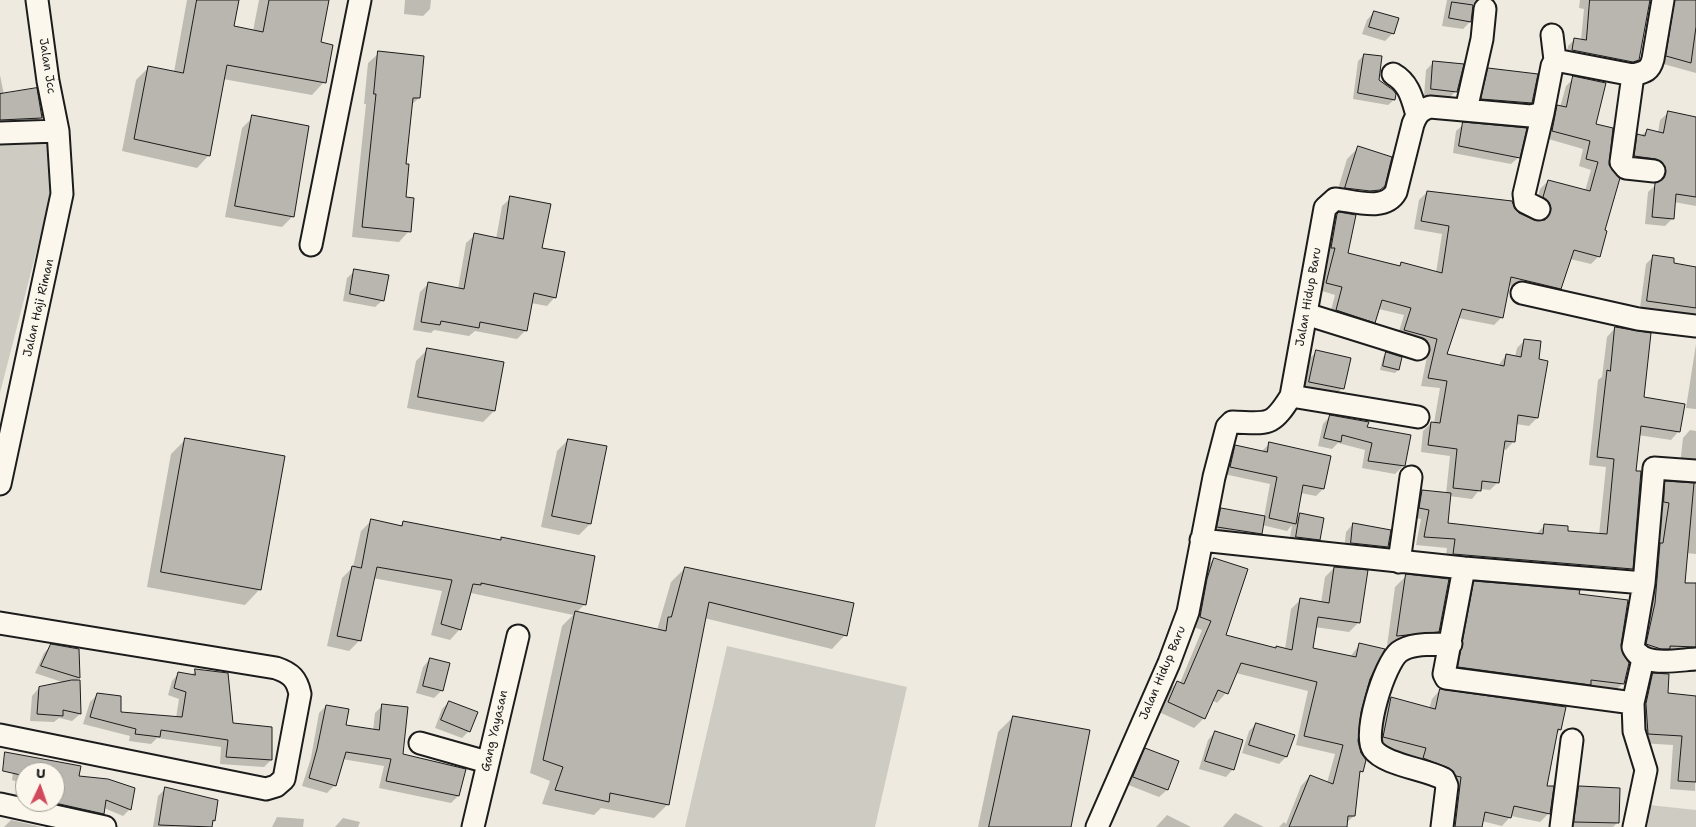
<!DOCTYPE html>
<style>
body{margin:0}
#map{position:relative;width:1696px;height:827px;overflow:hidden;background:#eeeadf;font-family:"Shantell Sans",sans-serif}
canvas{display:block}
.north{position:absolute;left:15px;top:762px;width:50px;height:50px;box-sizing:border-box;background:#fbf7ec;border:1px solid #a29f99;border-radius:50%;rotate:3deg;font-size:14px;font-weight:700;line-height:20px;text-align:center;color:#1c1c1c}
.north::after{content:'';display:block;margin:auto;width:18px;height:22px;background:#d1495b;clip-path:polygon(50% 0,100% 100%,50% 72%,0 100%)}
</style>
<div id="map">
<canvas width="1696" height="827"></canvas>
<div class="north">U</div>
</div>
<script>
const context = document.querySelector('canvas').getContext('2d');
context.lineJoin = 'round';
function paint(path, color) { context.fillStyle = color; context.fill(path, 'evenodd'); }
function strokePath(path, color, width, dash) { context.strokeStyle = color; context.lineWidth = width; context.lineCap = dash ? 'butt' : 'round'; context.setLineDash(dash || []); context.stroke(path); }
function label(font, color, halo, rows, align = 'center') {
  context.font = font + ' "Shantell Sans",sans-serif'; context.lineWidth = 4.5; context.setLineDash([]); context.textBaseline = 'middle'; context.strokeStyle = halo; context.fillStyle = color; for (const [text, x, y, turn = 0] of rows) {
    context.save(); context.translate(x, y); context.rotate((+turn || 0) * Math.PI / 180); context.textAlign = isNaN(turn) ? turn : align; if (halo) context.strokeText(text, 0, 0); context.fillText(text, 0, 0); context.restore();
  }
}
paint(new Path2D(`
 M65,140L0,393V143Z
 M727,646L907,687L875,827H685Z
 M1640,804L1696,810V827H1633Z`), '#ceccc2');
paint(new Path2D(`
 M187,0H238L233,27L253,31L259,0H328L319,44L324,82L312,95L223,79L209,155L197,168L122,151L136,80L148,68L174,72Z
 M405,0H431L430,9L423,16L404,14Z
 M1447,0H1477L1471,7L1470,22L1463,29L1442,26Z
 M1580,0H1649L1638,59L1631,67L1566,57L1568,46L1575,39L1581,40L1584,9L1579,8Z
 M1674,0L1696,1V73L1660,63L1668,6Z
 M1374,12L1393,33L1385,41L1362,34L1367,20Z
 M379,53L419,98L411,105L404,198L409,231L399,242L352,237L366,104H364L368,63Z
 M1364,55L1378,81L1394,100L1388,105L1353,99L1358,61Z
 M1434,62L1456,91L1449,98L1424,96L1426,70Z
 M1489,70L1531,102L1524,110L1475,106L1481,77Z
 M0,75L4,95L40,118L33,125L0,127Z
 M1574,78L1595,125L1612,129L1603,231L1599,256L1591,264L1570,259L1560,288L1552,296L1508,285L1502,317L1494,325L1458,318L1445,355L1498,366L1506,355L1515,357L1517,348L1525,340L1537,360V418L1529,426L1516,424L1513,442L1506,450L1503,449L1498,482L1490,490L1480,489L1472,499L1449,496L1447,525L1536,534L1544,526L1567,532L1599,535L1606,467L1589,465L1598,380L1602,377L1607,337L1615,328L1643,398L1679,431L1671,440L1638,435L1634,472L1631,568L1623,577L1445,563L1447,548L1416,545L1421,519L1411,517L1413,500L1422,492L1446,494L1450,456L1421,452L1423,431L1431,423H1434L1440,388L1421,386L1429,347L1397,338L1404,315L1379,309L1374,322L1366,330L1329,318L1335,295L1319,290L1328,256L1323,255L1329,224L1339,214L1347,254L1436,273L1442,234L1414,229L1419,200L1427,192L1513,210L1534,222L1542,221L1544,217L1536,205L1540,189L1548,181L1585,191L1591,170L1579,166L1583,149L1545,138L1550,114L1558,106L1560,107L1566,86Z
 M1668,113L1696,118V206L1674,202L1673,218L1665,226L1645,224L1648,192L1658,183L1659,174L1629,164L1630,143L1647,131L1658,133L1660,120Z
 M253,117L293,216L282,227L225,217L242,128Z
 M1464,124L1519,157L1511,164L1453,153L1456,131Z
 M1358,148L1382,188L1370,199H1335L1347,159Z
 M511,198L555,297L547,306L531,303L526,330L517,339L475,331L469,336L434,330L431,333L413,330L420,292L429,283L458,289L466,243L475,235L496,239L502,206Z
 M1653,257L1672,264L1696,268V319L1695,316L1640,308L1646,264Z
 M355,271L383,300L375,307L343,301L347,278Z
 M1696,344V409L1686,408Z
 M428,349L503,363L494,411L483,422L407,408L416,361Z
 M1317,351L1342,388L1335,396L1303,389L1309,359Z
 M1386,353L1398,370L1395,373L1380,370L1383,357Z
 M1330,416L1366,428L1409,436L1402,467L1395,474L1362,468L1365,450L1338,443L1332,449L1318,446L1323,424Z
 M1690,430L1696,431V468L1680,465L1683,438Z
 M186,439L284,457L259,590L245,605L147,587L171,454Z
 M568,440L590,524L579,535L541,527L557,451Z
 M1269,444L1323,489L1316,496L1301,493L1295,520L1300,515L1318,539L1311,547L1289,544L1292,525L1287,531L1262,525L1260,533L1255,539L1212,532L1216,515L1221,510L1264,517L1270,484L1224,474L1228,454L1236,447L1262,451Z
 M1666,483H1696V554L1686,553L1684,582L1696,583V653L1640,651L1663,510L1657,509L1658,490Z
 M372,520L400,526L404,523L499,541L502,538L594,557L584,605L576,613L657,630L671,582L685,568L845,635L832,649L704,618L667,805L654,818L601,808L594,815L542,804L550,781L530,773L562,626L573,615L471,593L460,629L450,640L431,635L442,591L373,578L360,640L349,651L327,646L342,578L353,567L361,531Z
 M1353,524L1387,547L1380,554L1344,550L1346,532Z
 M1214,559L1224,636L1275,649H1285L1291,609L1300,600L1321,603L1325,577L1334,568L1358,623L1349,632L1315,627L1312,648L1350,657L1360,644L1369,679L1359,712L1357,741L1362,771L1358,775L1354,816L1346,823V827H1279L1284,822L1286,824L1301,786L1310,776L1327,783L1335,754L1296,745L1308,691L1236,673L1226,693L1217,703L1212,700L1204,718L1194,728L1159,712L1168,692L1177,682L1180,683L1202,630L1191,626L1205,568Z
 M1406,576L1438,631L1427,642L1387,646L1395,587Z
 M1475,583L1578,595L1619,645L1623,683L1615,691L1451,675L1467,591Z
 M52,645L78,650L79,678L74,683L79,682L80,714L72,721L59,718L54,722L30,721L32,696L39,688L68,684L35,673L44,653Z
 M430,659L442,690L434,698L416,693L423,667Z
 M196,671L232,724L271,728V760L264,767L220,764L221,747L157,738L151,744L129,741L130,736L83,724L90,702L98,694L120,713L176,718L179,699L168,695L172,681L179,673L191,675Z
 M1653,674L1666,694L1696,697L1695,791L1670,789L1673,745L1640,743L1644,683Z
 M1440,690L1560,730L1556,734L1546,787L1549,813L1540,822L1511,816L1502,826L1482,821L1481,827L1449,824L1453,785L1416,767L1418,757L1375,746L1382,707L1391,698L1429,709L1432,699Z
 M449,702L469,731L462,738L435,728L442,709Z
 M383,705L401,755L465,770L458,796L451,803L379,788L384,766L342,759L335,785L327,793L302,786L311,758L319,713L326,706L345,726L373,731L375,713Z
 M1013,717L1070,827H978L998,732Z
 M1256,724L1286,757L1279,764L1242,753L1249,731Z
 M1215,732L1233,769L1226,777L1199,769L1208,740Z
 M1146,749L1178,762L1167,790L1159,797L1126,784L1138,757Z
 M14,763L133,789L130,809L123,816L104,808L103,813L97,820L14,801L21,783L12,780ZM25,772H55V802H25Z
 M1579,788L1618,822L1613,827H1564L1568,799Z
 M165,789L214,820L211,827H153L158,796Z
 M1235,813L1264,827H1223Z
 M1167,815L1191,827H1156Z
 M277,817L304,819L303,827H272Z
 M343,818L360,822L358,827H335Z
 M11,820L42,827H4Z`), '#0003');
const building = new Path2D(`
 M197,0H239L234,26L263,32L269,0H329L321,42L333,45L326,83L227,65L210,156L134,139L148,66L183,73Z
 M1590,0H1650L1639,60L1633,62L1572,50L1574,38L1586,40Z
 M1675,0H1696V27L1691,63L1666,56Z
 M1452,2L1473,5L1471,22L1449,18Z
 M1374,11L1399,18L1394,34L1369,27Z
 M378,51L424,56L420,98H413L406,164H409L406,197L414,198L411,232L362,227L376,94H374Z
 M1364,54L1382,56L1379,80L1393,90L1396,94L1395,100L1358,93Z
 M1433,61L1464,64L1457,92L1431,89Z
 M1488,68L1538,74L1532,103L1481,99Z
 M1573,76L1606,83L1596,124L1613,128L1609,165L1620,178L1605,230L1607,231L1600,257L1574,250L1561,289L1511,277L1503,318L1462,309L1447,354L1504,366L1506,354L1521,357L1524,339L1541,341L1539,359L1548,361L1538,418L1518,415L1515,442L1505,441L1499,483L1482,481L1481,491L1453,488L1457,449L1428,445L1431,422L1440,423L1447,381L1428,378L1437,339L1404,330L1411,308L1382,300L1375,323L1336,310L1342,287L1326,283L1335,248H1331L1337,214L1339,212L1356,215L1348,253L1400,266L1401,262L1442,273L1449,226L1421,221L1427,191L1512,201L1515,209L1519,213L1534,220H1545L1551,209L1549,202L1543,197L1548,180L1590,191L1598,162L1586,159L1590,141L1552,131L1557,105L1566,107Z
 M37,88L42,118L0,120V94Z
 M1668,111L1696,117V197L1676,194L1674,219L1652,217L1655,183L1664,178L1665,166L1656,159L1634,156L1637,134L1645,136L1647,129L1663,133Z
 M252,115L309,126L294,217L235,206Z
 M1463,122L1527,128L1520,158L1459,146Z
 M1358,146L1392,157L1385,186L1380,190L1370,191L1345,188Z
 M510,196L551,204L542,248L565,252L556,298L534,293L527,331L480,322L479,328L441,321L440,325L421,322L428,282L464,289L474,233L503,239Z
 M1653,255L1674,258V263L1696,267V308L1647,301Z
 M354,269L389,275L384,301L350,294Z
 M1615,327L1651,333L1644,397L1685,404L1680,432L1641,426L1636,471H1641L1633,569L1453,554L1455,539L1424,537L1429,510L1419,508L1422,490L1451,493L1448,523L1543,534L1544,524L1568,526V531L1607,534L1614,459L1597,457L1607,370L1610,371Z
 M427,348L504,362L495,411L418,397Z
 M1316,350L1351,358L1344,389L1309,382Z
 M1386,352L1402,357L1399,370L1383,366Z
 M1330,415L1369,422L1367,427L1411,435L1405,466L1368,461L1372,443L1342,435L1341,442L1324,438Z
 M185,438L285,456L261,590L161,572Z
 M568,439L607,446L591,524L552,516Z
 M1269,442L1331,456L1324,489L1303,485L1296,524L1269,518L1277,477L1230,467L1235,445L1267,452Z
 M1665,481L1694,483L1685,583H1696V647L1670,646V649H1661L1646,644L1655,603L1660,543H1663L1669,503L1664,502Z
 M1221,508L1265,516L1262,534L1217,527Z
 M1300,513L1324,518L1320,540L1296,537Z
 M371,519L402,526L403,521L501,540V537L595,556L586,605L481,583V585L473,584L461,630L441,624L452,580L377,567L361,641L337,636L352,566L361,568Z
 M1353,523L1391,530L1388,547L1351,543Z
 M1214,558L1248,569L1226,635L1276,648V646L1292,650L1300,598L1329,603L1334,567L1368,570L1360,623L1318,617L1313,648L1356,657L1359,643L1385,649L1370,679L1361,712L1358,741L1361,753L1366,760L1363,772L1360,771L1355,816H1348L1347,827H1289L1310,775L1333,784L1343,745L1304,736L1317,682L1241,663L1228,694L1218,690L1205,719L1168,702L1177,681L1184,684L1211,621L1200,617L1207,579Z
 M685,567L854,603L847,636L709,602L669,805L610,793L609,802L555,790L563,767L543,760L575,611L666,631L668,617H671Z
 M1406,574L1449,579L1439,632L1397,636Z
 M1474,581L1580,590L1579,594L1628,600L1621,645L1623,654L1629,663L1624,684L1591,680V685L1458,667Z
 M51,644L79,649L80,678L41,666Z
 M430,658L450,663L443,691L423,686Z
 M195,669L228,673L233,723L272,727V760L226,757L228,740L161,730L160,737L135,734L136,729L90,717L97,693L121,696V712L182,717L186,692L174,688L178,672L195,675Z
 M1653,673L1669,674L1668,693L1696,696V782L1678,781L1682,736L1648,734L1646,704Z
 M72,680H80L81,714L63,710V716L37,714L39,687Z
 M1440,689L1566,707L1561,730L1558,729L1547,786H1554L1550,814L1514,806L1511,818L1485,812L1482,827H1455L1461,777L1456,776L1449,768L1423,758L1426,748L1383,737L1391,697L1435,709Z
 M449,701L478,712L470,732L441,720Z
 M382,704L408,707L403,754L466,769L459,796L386,781L391,759L346,752L336,786L309,778L317,749L326,705L349,709L346,725L379,730Z
 M1013,716L1090,730L1071,827H989Z
 M1256,723L1295,735L1287,757L1249,745Z
 M1215,731L1243,740L1234,770L1205,761Z
 M1145,748L1179,761L1168,790L1133,777Z
 M5,752L81,766L79,776L108,779L135,788L131,810L106,800L104,814L55,803V772H25V776L3,771Z
 M1579,786L1620,788L1619,823L1574,822Z
 M165,787L218,800L215,821L213,820L212,827L159,825Z`);
paint(building, '#b9b6af');
strokePath(building, '#1c1c1c', 1);
const minor = new Path2D(`
 M1552,35L1555,60
 M1393,74C1409,83 1412,98 1417,115
 M1633,75L1621,162L1626,168L1654,171
 M1466,110L1482,39L1485,9
 M0,133L58,131
 M1539,209L1525,202L1524,194L1543,113
 M311,245L360,0
 M1522,293L1638,319L1696,326
 M1306,314L1418,349
 M1291,396L1418,417
 M0,484L62,194L58,131L48,81L37,0
 M1201,540L1464,568L1644,583L1633,647C1642,668 1677,660 1696,659
 M1399,562L1411,477
 M1464,568L1444,674L1446,678L1633,703
 M1644,583L1654,468L1696,471
 M0,623L276,668C291,673 297,679 300,694L284,779L276,786L266,789L0,735
 M420,743L487,762
 M0,804L105,827
 M473,827L518,636
 M1097,827L1169,663L1188,612L1214,477L1227,427L1232,422C1268,423 1271,428 1291,396L1325,208L1335,199C1354,201 1385,212 1396,192L1413,124C1417,114 1420,110 1430,107L1531,116L1543,113L1552,66L1555,60L1633,75C1645,72 1650,71 1653,59L1663,0
 M1442,827L1447,786L1444,779C1426,769 1384,765 1373,749C1363,734 1384,664 1399,652C1412,642 1434,645 1451,644
 M1561,827L1572,740
 M1634,827L1646,770L1634,731L1633,703L1643,659`);
strokePath(minor, '#1c1c1c', 25);
strokePath(minor, '#fbf7ec', 21);
label('12px', '#1c1c1c', '#fbf7ec', [
 ["Jalan Jcc",47,66,81],
 ["Jalan Hidup Baru",1309,297,-80],
 ["Jalan Haji Riman",39,308,-77],
 ["Jalan Hidup Baru",1163,673,-67],
 ["Gang Yayasan",495,731,-77]
]);
</script>
